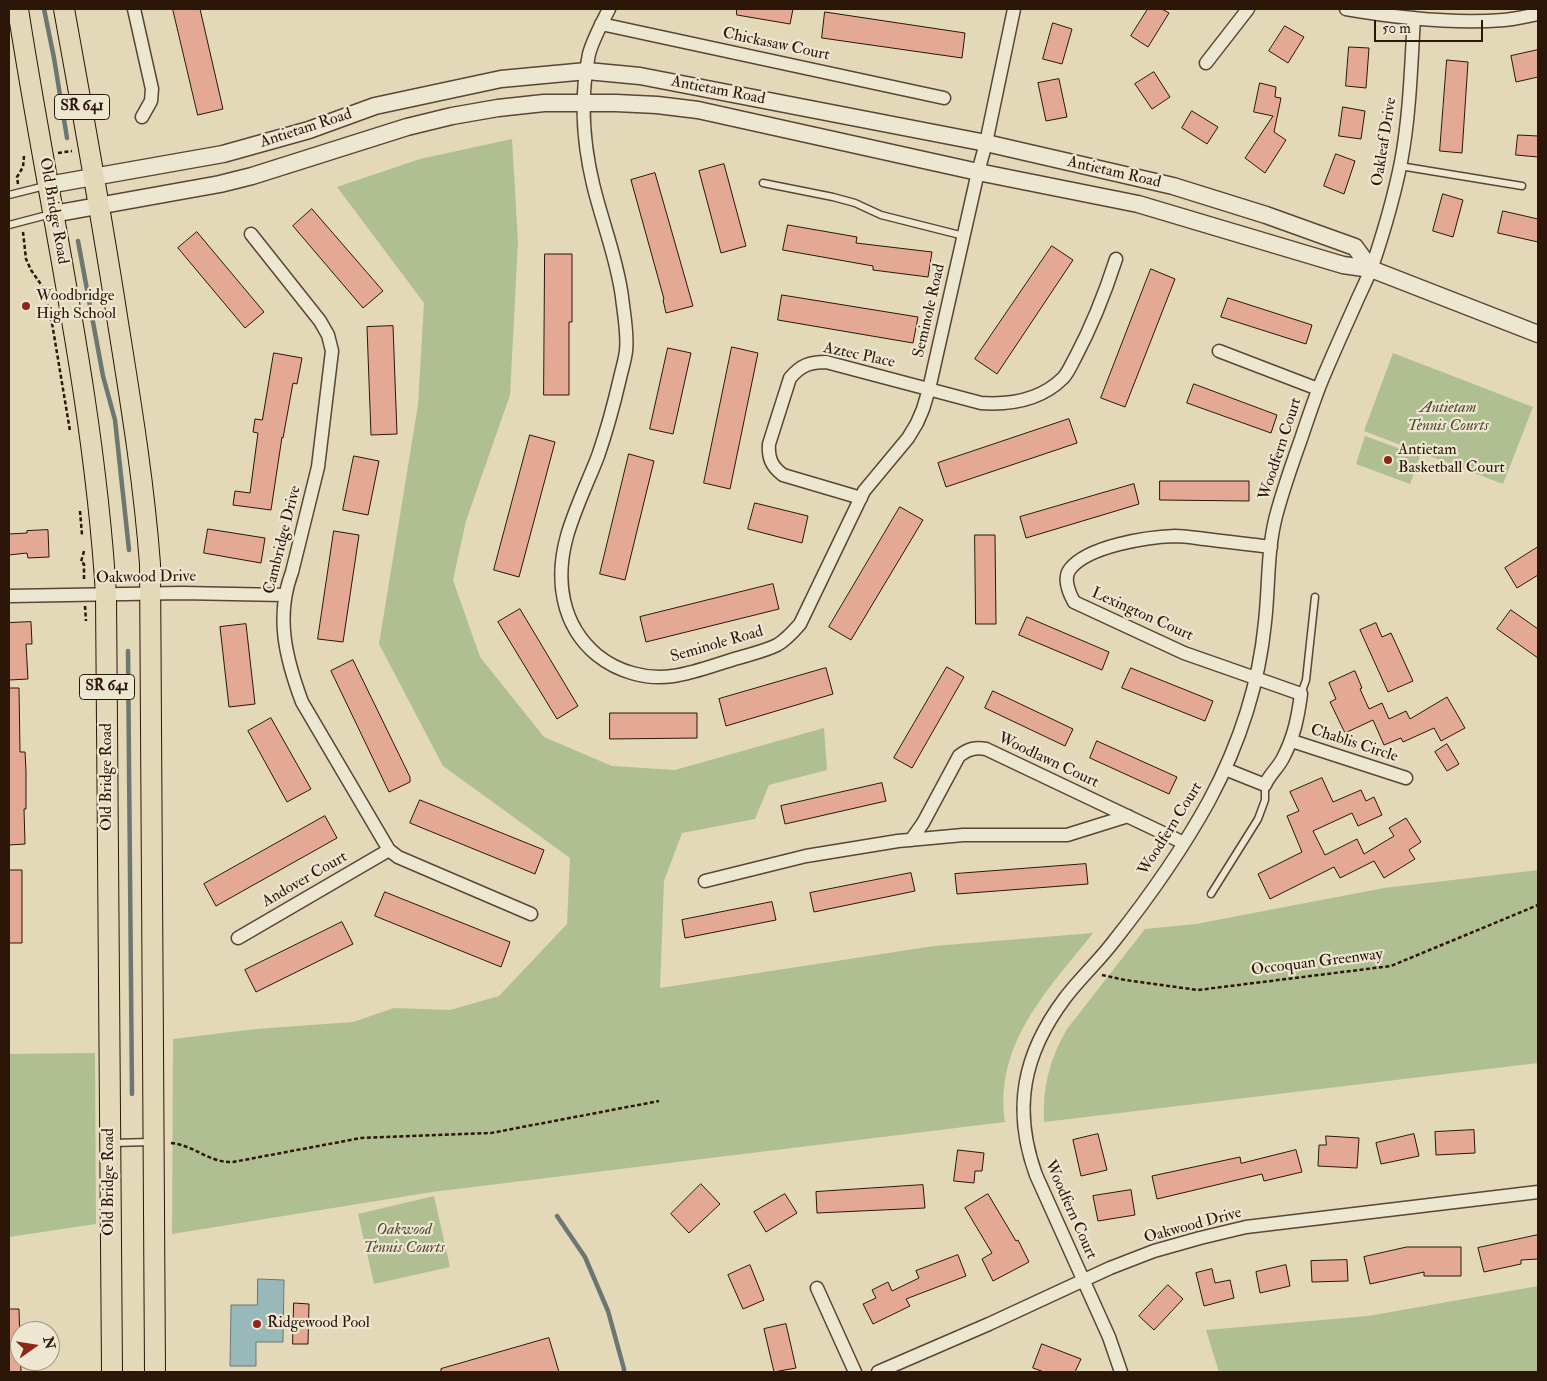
<!DOCTYPE html>
<style>
body{margin:0}
#map{position:relative;width:1547px;height:1381px;overflow:hidden;background:#e3d8b8;font-family:"IM FELL Double Pica",serif}
canvas{display:block}
.frame{position:absolute;inset:0;border:10px solid #2b1608;pointer-events:none}
.north{position:absolute;left:10px;top:1321px;width:50px;height:50px;box-sizing:border-box;background:#ede6d1;border:1px solid #9f9381;border-radius:50%;rotate:77deg;font-size:14px;font-weight:700;line-height:20px;text-align:center;color:#2b1608}
.north::after{content:'';display:block;margin:auto;width:18px;height:22px;background:#8f2418;clip-path:polygon(50% 0,100% 100%,50% 72%,0 100%)}
.scale{position:absolute;left:1374px;top:20px;width:109px;height:22px;box-sizing:border-box;border:2px solid #2b1608;border-top:0;padding-left:6px;font-size:15px;line-height:18px;white-space:nowrap;color:#2b1608;-webkit-text-stroke:4px #ede6d1;paint-order:stroke}
</style>
<div id="map">
<canvas width="1547" height="1381"></canvas>
<div class="frame"></div>
<div class="north">N</div>
<div class="scale">50 m</div>
</div>
<script>
const context = document.querySelector('canvas').getContext('2d');
context.lineJoin = 'round';
function paint(path, color) { context.fillStyle = color; context.fill(path, 'evenodd'); }
function strokePath(path, color, width, dash) { context.strokeStyle = color; context.lineWidth = width; context.lineCap = dash ? 'butt' : 'round'; context.setLineDash(dash || []); context.stroke(path); }
function label(font, color, halo, rows, align = 'center') {
  context.font = font + ' "IM FELL Double Pica",serif'; context.lineWidth = 4.5; context.setLineDash([]); context.textBaseline = 'middle'; context.strokeStyle = halo; context.fillStyle = color; for (const [text, x, y, turn = 0] of rows) {
    context.save(); context.translate(x, y); context.rotate((+turn || 0) * Math.PI / 180); context.textAlign = isNaN(turn) ? turn : align; if (halo) context.strokeText(text, 0, 0); context.fillText(text, 0, 0); context.restore();
  }
}
paint(new Path2D(`
 M512,139L518,242L510,395L466,521L453,580L480,657L544,737L612,766L675,770L824,728L827,770L769,785L755,819L682,833L664,881L660,988L934,946L1093,933C1048,990 994,1043 1005,1122L432,1192L172,1234L173,1039L256,1029L353,1022L394,1008L450,1010L499,996L567,924L570,858L443,766L379,644L418,405L424,303L337,187L420,159Z
 M1393,353L1533,407L1503,484L1364,431Z
 M1365,436L1420,456L1410,484L1356,464Z
 M1538,870V1063L1044,1122C1042,1088 1050,1058 1067,1029L1145,929L1196,924L1384,888Z
 M95,1053L96,1224L9,1237V1054Z
 M434,1196L450,1267L374,1284L358,1214Z
 M1538,1286V1372H1219L1206,1330L1368,1316Z`), '#b0bf92');
const water = new Path2D(`
 M258,1279L284,1280L283,1342H256V1366H230L231,1305H257Z`);
paint(water, '#99b8b9');
strokePath(water, '#6d7772', 1);
strokePath(new Path2D(`
 M44,9L54,58L67,138
 M78,241L103,376L115,420L129,550
 M128,651C128,799 132,946 132,1094
 M557,1216L585,1257L608,1311L624,1369V1372`), '#6d7772', 4.5);
const building = new Path2D(`
 M173,9H200L223,109L198,115Z
 M737,9H793L790,24L737,15Z
 M1148,9H1162L1169,13L1148,47L1131,36Z
 M825,12L965,33L962,58L822,38Z
 M1053,23L1072,29L1062,64L1043,59Z
 M1285,26L1304,37L1288,63L1269,51Z
 M1349,47L1369,48L1366,88L1346,86Z
 M1538,50V77L1516,82L1511,56Z
 M1447,60L1468,62L1462,153L1440,151Z
 M1154,72L1170,97L1152,109L1135,84Z
 M1059,79L1067,117L1046,121L1038,83Z
 M1260,83L1276,87L1275,97L1281,98L1274,132L1286,140L1265,173L1245,158L1273,116L1254,112Z
 M1343,107L1365,111L1361,139L1339,136Z
 M1192,111L1218,127L1207,144L1182,128Z
 M1518,135L1538,136V157L1516,155Z
 M1336,154L1355,161L1344,194L1324,186Z
 M724,164L746,246L721,253L699,171Z
 M655,173L693,306L666,313L663,300L664,299L631,180Z
 M1443,194L1463,200L1453,237L1433,231Z
 M312,209L383,291L363,308L293,226Z
 M1503,211L1538,219V242L1498,233Z
 M788,225L857,237L856,243L932,252L928,277L873,270V266L783,250Z
 M197,232L264,312L245,328L178,248Z
 M1052,246L1073,260L997,374L975,359Z
 M545,254H572V322H569V395H544Z
 M1151,269L1175,279L1125,407L1101,398Z
 M782,295L918,317L913,343L778,320Z
 M1228,298L1312,325L1306,344L1221,317Z
 M393,326L397,434L371,435L367,327Z
 M732,347L758,353L730,489L704,483Z
 M668,348L691,353L673,434L650,429Z
 M274,353L302,358L297,384L293,383L283,438L282,437L271,510L233,505L235,491L250,493L258,433L253,432L255,419L262,420Z
 M1194,384L1277,415L1271,433L1187,403Z
 M1069,419L1077,443L946,487L938,463Z
 M530,435L555,442L519,577L494,570Z
 M629,454L654,461L625,580L600,574Z
 M354,456L379,461L368,515L343,510Z
 M1160,481H1249V501L1160,500Z
 M1134,484L1139,504L1026,538L1020,517Z
 M755,503L808,516L802,543L748,529Z
 M900,507L923,520L851,640L829,627Z
 M208,529L265,538L261,563L204,553Z
 M48,530L49,557L28,558L27,553L9,555V534L27,533V531Z
 M334,531L359,535L343,642L318,639Z
 M975,535H995L996,624H976Z
 M1538,547V575L1517,588L1505,568Z
 M773,584L779,609L646,642L640,617Z
 M520,609L578,706L557,719L498,622Z
 M1511,610L1538,629V658L1497,629Z
 M1027,617L1109,652L1102,670L1019,635Z
 M31,622L32,644H26L28,679L9,680V623Z
 M1376,623L1382,637L1391,633L1413,681L1388,692L1360,630Z
 M246,624L255,704L229,707L220,627Z
 M353,660L410,777V782L389,792L331,671Z
 M947,667L964,677L912,768L894,758Z
 M826,668L833,694L726,726L719,699Z
 M1131,668L1213,701L1205,721L1122,688Z
 M1355,671L1362,688L1360,689L1369,709L1382,703L1389,719L1406,711L1410,719L1447,697L1465,728L1441,741L1434,728L1403,742L1401,738L1384,745L1373,720L1345,733L1330,702L1336,699L1329,683Z
 M9,688H19L20,752H25L26,771V809H24L25,844L9,845Z
 M993,691L1073,729L1065,746L985,708Z
 M610,713H697V738L610,739Z
 M271,718L311,789L287,802L248,731Z
 M1097,741L1177,777L1169,794L1090,758Z
 M1447,744L1459,764L1447,771L1435,752Z
 M1322,778L1333,802L1361,790L1366,801L1374,797L1382,815L1358,826L1352,813L1313,831L1325,855L1357,839L1364,854L1394,836L1389,828L1406,818L1421,842L1409,850L1415,859L1384,878L1374,861L1340,878L1334,867L1270,899L1258,874L1302,852L1287,816L1299,811L1290,792Z
 M882,783L886,801L785,824L781,806Z
 M420,800L544,850L535,874L410,823Z
 M325,816L337,838L216,906L204,884Z
 M1086,864L1088,884L957,894L955,874Z
 M9,870H22V943H9Z
 M911,873L915,891L814,912L810,893Z
 M385,892L510,942L501,967L375,916Z
 M772,902L776,920L685,938L682,920Z
 M342,922L353,944L256,992L245,970Z
 M1474,1130L1475,1153L1436,1155L1435,1132Z
 M1098,1134L1107,1170L1081,1176L1073,1140Z
 M1414,1134L1419,1156L1381,1164L1376,1143Z
 M1326,1136L1359,1138L1357,1168L1318,1166L1319,1145H1326Z
 M958,1150L984,1153L982,1171H975L974,1183L954,1181Z
 M1296,1150L1302,1172L1264,1181L1262,1174L1157,1199L1152,1176L1240,1157L1241,1163Z
 M701,1184L720,1204L689,1233L671,1214Z
 M923,1185L925,1208L817,1213L816,1192Z
 M1131,1190L1135,1215L1098,1221L1093,1196Z
 M785,1194L797,1213L766,1232L754,1212Z
 M988,1194L1016,1241L1018,1240L1029,1262L993,1281L982,1259L992,1253L965,1208Z
 M1538,1235V1259L1521,1260V1264L1484,1272L1478,1248Z
 M1407,1247H1461V1276H1424V1272L1370,1284L1364,1257Z
 M958,1255L966,1276L906,1299L910,1306L873,1324L863,1304L876,1298L872,1290L888,1282L892,1291L919,1278L916,1271Z
 M1347,1260L1348,1281L1312,1282L1311,1261Z
 M750,1265L764,1300L743,1309L728,1275Z
 M1286,1265L1290,1286L1260,1293L1256,1272Z
 M1212,1269L1215,1283L1230,1280L1234,1298L1204,1306L1196,1273Z
 M1168,1285L1183,1299L1154,1330L1139,1316Z
 M294,1303L309,1304L308,1344H293Z
 M9,1309H19L21,1372H9Z
 M786,1324L796,1368L774,1372L764,1329Z
 M549,1338L559,1372H441V1369Z
 M1042,1344L1081,1359L1075,1372H1044L1033,1368Z`);
paint(building, '#e4a995');
strokePath(building, '#2b1608', 1);
const service = new Path2D(`
 M1400,166L1522,186
 M763,183L833,197L855,203L881,215L964,236
 M9,195L45,186
 M9,225L51,214
 M1301,694L1306,680L1315,597
 M1211,894L1258,819L1265,800V785
 M113,1143L150,1142`);
const minor = new Path2D(`
 M134,9L152,89L151,101L142,117
 M609,9C602,23 593,39 589,54C580,97 583,142 593,184C602,222 617,258 622,297C624,315 628,334 626,351C625,360 622,369 620,378C614,404 607,430 598,456C588,482 575,508 567,536C555,579 561,625 597,655C618,672 647,680 673,676C695,673 717,664 738,658C751,654 765,651 777,645C786,640 793,632 800,624L864,491L908,438L917,423L923,409L929,389L978,172L986,143L1014,9
 M1346,9C1398,18 1452,24 1504,20C1515,19 1527,16 1538,14
 M601,24L944,98
 M1206,63L1248,9
 M251,234L320,321L328,335L332,351L318,467L292,572C275,617 286,659 302,702L389,850L398,857L531,914
 M1219,351L1318,389
 M861,498L783,475C771,466 768,457 769,444L790,378C801,365 810,362 826,362L981,403C1011,405 1041,400 1063,378C1068,373 1071,365 1075,358C1092,326 1105,293 1116,259
 M9,596L182,593L284,595
 M1292,741L1406,778
 M1225,769L1265,785C1269,775 1278,768 1283,758C1294,737 1298,717 1301,694L1184,653L1074,602C1069,593 1063,578 1070,569C1088,546 1147,537 1175,536C1185,536 1196,538 1205,539C1227,542 1249,544 1271,547
 M911,840L923,823L959,756C968,749 975,747 986,749L1184,843
 M705,881L806,856L898,841L963,835H1067L1128,816
 M238,938L389,850
 M817,1288L855,1372
 M878,1372L989,1324L1110,1268L1154,1251L1200,1238L1246,1227L1538,1192
 M1121,1372L1109,1337L1036,1175C1012,1109 1023,1054 1065,998C1080,978 1099,961 1114,941C1149,897 1182,850 1209,801C1239,745 1259,685 1265,622C1269,587 1267,551 1276,516C1283,490 1292,464 1301,439C1307,421 1313,403 1320,385C1331,358 1343,332 1355,305C1361,291 1368,278 1373,264C1384,231 1394,197 1401,162C1410,114 1411,66 1414,18`);
const tertiary = new Path2D(`
 M48,185L223,154L309,130L375,106L501,79L587,71L640,76L986,143L1173,186L1266,215L1355,247L1371,269
 M53,214L220,184L252,176L407,127L452,116L498,108L544,103H616L657,105L698,110L978,172L1138,204L1343,265L1371,269L1538,334`);
const primary = new Path2D(`
 M18,9C48,204 94,396 106,595L112,1372
 M64,9C83,114 102,218 118,323C131,404 144,483 150,564L155,1372`);
strokePath(service, '#594634', 9);
strokePath(minor, '#594634', 15);
strokePath(tertiary, '#594634', 19);
strokePath(primary, '#2b1608', 22);
strokePath(new Path2D(`
 M58,153L72,151
 M18,184L17,177L23,167L24,156
 M23,232L26,259L31,270L42,286L51,317L70,431
 M80,511L82,535
 M84,551L81,562L84,564V581
 M85,606L86,621
 M1102,975L1125,980L1198,990L1391,966L1538,905
 M171,1143C194,1145 209,1163 233,1162L361,1138L491,1133L659,1101`), '#2b1608', 2.5, [4, 2.5]);
strokePath(service, '#ede6d1', 6);
strokePath(minor, '#ede6d1', 12);
strokePath(tertiary, '#ede6d1', 16);
strokePath(primary, '#e3d8b8', 20);
for (const [x, y, r, color] of [
 [26,306,5,"#8f2418"],
 [1388,460,5,"#8f2418"],
 [257,1324,5,"#8f2418"]
]) { const dot = new Path2D(); dot.arc(x, y, r, 0, 2 * Math.PI); context.fillStyle = color; context.fill(dot); strokePath(dot, '#ede6d1', 2); }
for (const [x, y, w] of [
 [82,107,55],
 [107,687,55]
]) { const box = new Path2D(); box.roundRect(x - w / 2, y - 12.5, w, 25, 4); context.fillStyle = '#ede6d1'; context.fill(box); strokePath(box, '#2b1608', 1); }
label('bold 15px', '#2b1608', null, [
 ["SR 641",82,107],
 ["SR 641",107,687]
]);
label('16px', '#2b1608', '#ede6d1', [
 ["Chickasaw Court",776,45,12],
 ["Antietam Road",718,91,11],
 ["Antietam Road",306,129,-18],
 ["Oakleaf Drive",1385,142,-81],
 ["Antietam Road",1114,173,13],
 ["Old Bridge Road",53,211,80],
 ["Seminole Road",930,311,-77],
 ["Aztec Place",859,356,12],
 ["Woodfern Court",1281,449,-72],
 ["Cambridge Drive",283,540,-76],
 ["Oakwood Drive",146,578,-1],
 ["Lexington Court",1142,615,24],
 ["Seminole Road",717,645,-16],
 ["Chablis Circle",1354,744,18],
 ["Woodlawn Court",1048,761,25],
 ["Old Bridge Road",108,777,-90],
 ["Woodfern Court",1171,829,-58],
 ["Andover Court",305,880,-30],
 ["Occoquan Greenway",1317,963,-7],
 ["Old Bridge Road",110,1182,-90],
 ["Woodfern Court",1070,1210,66],
 ["Oakwood Drive",1193,1226,-15]
]);
label('16px', '#2b1608', '#ede6d1', [
 ["Woodbridge",36,297],
 ["High School",36,315],
 ["Antietam",1398,451],
 ["Basketball Court",1398,469],
 ["Ridgewood Pool",267,1324]
], 'left');
label('italic 16px', '#534931', '#ede6d1', [
 ["Antietam",1448,409],
 ["Tennis Courts",1448,427],
 ["Oakwood",404,1231],
 ["Tennis Courts",404,1249]
]);
</script>
